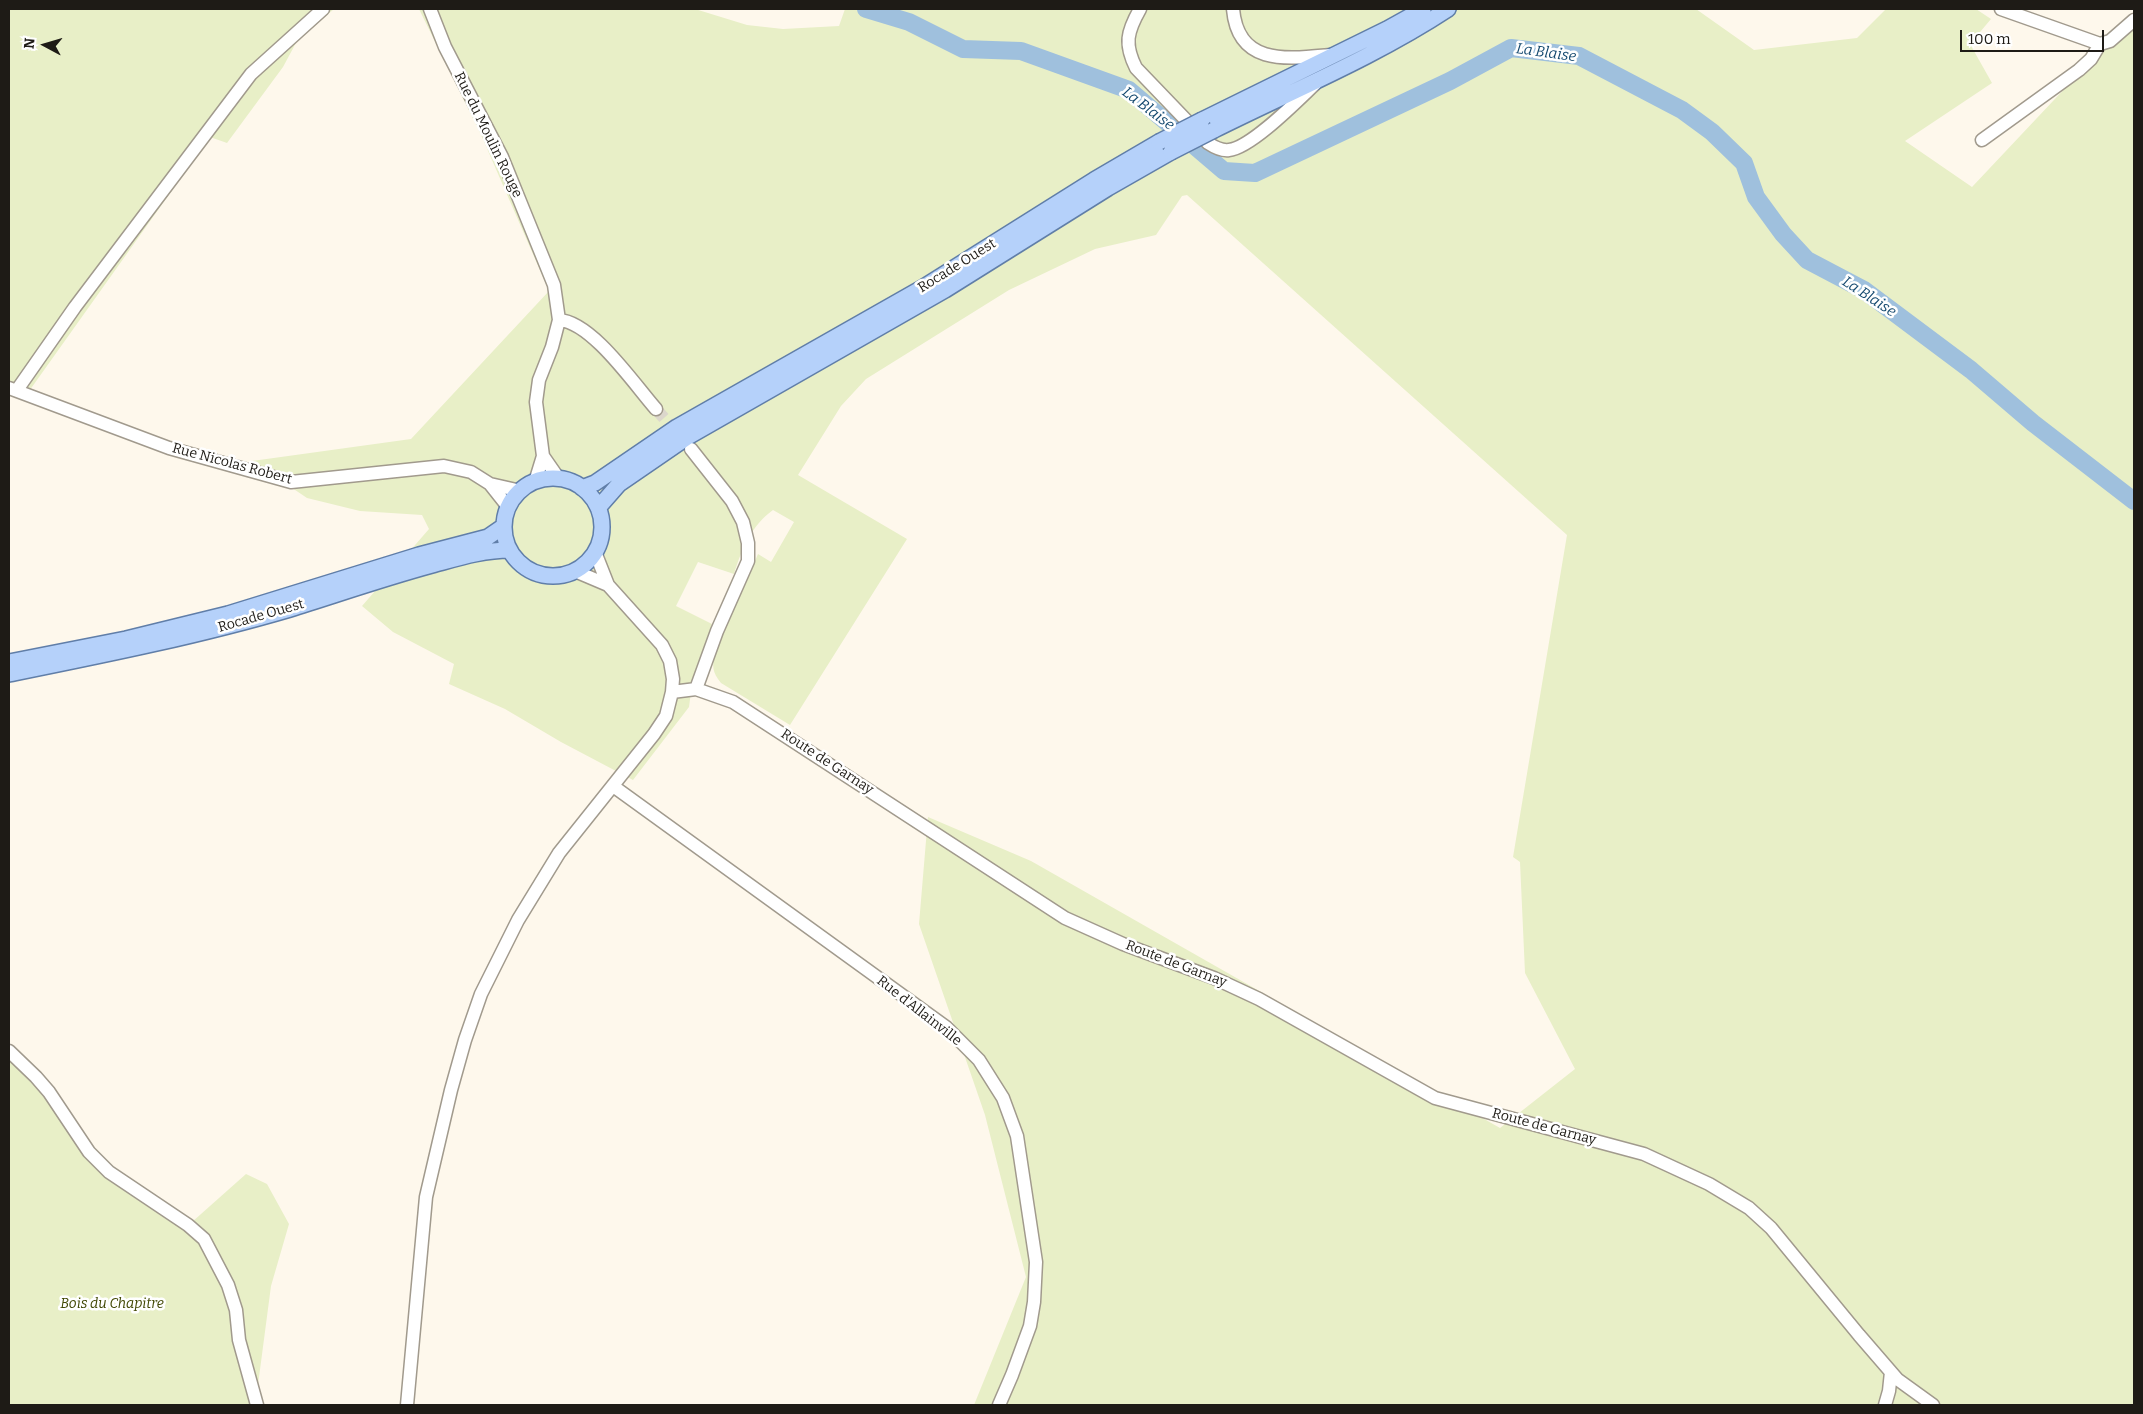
<!DOCTYPE html>
<style>
body{margin:0}
#map{position:relative;width:2143px;height:1414px;overflow:hidden;background:#fef8ec;font-family:Bitter,serif}
canvas{display:block}
.frame{position:absolute;inset:0;border:10px solid #1e1b16;pointer-events:none}
.north{position:absolute;left:20px;top:20px;width:50px;height:50px;-webkit-text-stroke:4px #fff;paint-order:stroke;rotate:276deg;font-size:14px;font-weight:700;line-height:20px;text-align:center;color:#1e1b16}
.north::after{content:'';display:block;margin:auto;width:18px;height:22px;background:#1e1b16;clip-path:polygon(50% 0,100% 100%,50% 72%,0 100%)}
.scale{position:absolute;left:1960px;top:30px;width:144px;height:22px;box-sizing:border-box;border:2px solid #1e1b16;border-top:0;padding-left:6px;font-size:15px;line-height:18px;white-space:nowrap;color:#1e1b16;-webkit-text-stroke:4px #fff;paint-order:stroke}
</style>
<div id="map">
<canvas width="2143" height="1414"></canvas>
<div class="frame"></div>
<div class="north">N</div>
<div class="scale">100 m</div>
</div>
<script>
const context = document.querySelector('canvas').getContext('2d');
context.lineJoin = 'round';
function paint(path, color) { context.fillStyle = color; context.fill(path, 'evenodd'); }
function strokePath(path, color, width, dash) { context.strokeStyle = color; context.lineWidth = width; context.lineCap = dash ? 'butt' : 'round'; context.setLineDash(dash || []); context.stroke(path); }
function label(font, color, halo, rows, align = 'center') {
  context.font = font + ' Bitter,serif'; context.lineWidth = 5; context.setLineDash([]); context.textBaseline = 'middle'; context.strokeStyle = halo; context.fillStyle = color; for (const [text, x, y, turn = 0] of rows) {
    context.save(); context.translate(x, y); context.rotate((+turn || 0) * Math.PI / 180); context.textAlign = isNaN(turn) ? turn : align; if (halo) context.strokeText(text, 0, 0); context.fillText(text, 0, 0); context.restore();
  }
}
paint(new Path2D(`
 M9,9H334L297,41L283,67L227,143L210,137L27,394L9,387Z
 M419,9H695L747,25L783,29L839,26L845,9H1696L1754,50L1857,38L1886,9H1976L1991,19L1970,44L1992,83L1905,141L1972,187L2134,15V1405H974L1026,1277L985,1115L919,924L928,817L1031,861L1500,1128L1575,1069L1525,973L1520,862L1513,857L1567,535L1187,195L1182,196L1156,235L1095,249L1009,290L866,379L841,406L798,475L907,539L790,725L721,683C712,672 712,666 715,653L758,554L771,562L794,522L773,510C752,525 742,548 734,574L698,562L676,606L712,624L693,677L689,707L633,780L561,742L505,709L449,684L454,664L393,632L362,606L429,529L422,515L360,511L307,498L252,461L411,439L549,291L482,137Z
 M9,1051L72,1127L108,1180L183,1230L246,1174L267,1184L289,1224L271,1286L256,1400L258,1405H9Z`), '#e8efc7');
strokePath(new Path2D(`
 M866,9L909,22L963,49L1021,51L1129,90L1224,171L1255,173L1450,81L1511,48L1579,56L1682,110L1712,132L1744,163L1756,197L1783,234L1807,260L1864,290L1971,370L2033,423L2134,501`), '#9fc0dd', 18);
strokePath(new Path2D(`
 M656,409L680,436`), '#dcd7cc', 12, [12, 6]);
const minor = new Path2D(`
 M430,9L445,47L502,157L554,285L559,320L552,347L539,380L536,402L543,456L535,482
 M1140,9C1127,32 1124,44 1136,68L1208,143C1214,147 1221,151 1229,150C1251,148 1298,100 1315,84
 M1233,9C1238,66 1287,59 1330,55
 M2001,9L2100,44
 M2100,44L2110,41L2134,20
 M1982,140L2079,70L2091,59L2100,44
 M559,320C592,322 634,384 656,409
 M9,388L169,448L291,482L444,466L471,472L490,484L521,491
 M17,390L75,307L251,74L323,9
 M691,449L732,501L743,522L748,543V561L717,631L696,689
 M543,456L559,479
 M490,484L509,508
 M575,571L608,585
 M672,692L696,689L733,702L1065,918L1123,944L1214,978L1259,999L1435,1098L1644,1154L1709,1184L1749,1208L1771,1228L1859,1335L1897,1379L1933,1405
 M613,786L946,1027L979,1060L1003,1098L1017,1136L1036,1262L1034,1302L1030,1326L1012,1375L999,1405
 M9,1051L36,1077L49,1092L89,1152L109,1172L188,1225L204,1239L228,1285L236,1310L239,1340L257,1405
 M407,1405L426,1197L451,1090L465,1040L481,994L518,920L559,853L654,734L666,716L672,692L673,679L670,661L662,645L608,585L595,552
 M1885,1405L1889,1391L1891,1372`);
const major = new Path2D(`
 M1202,120L1387,29L1423,9
 M1214,130C1292,91 1375,57 1448,9
 M504 527a49 49 0 1 1 98 0a49 49 0 1 1-98 0Z
 M582,488L595,483L677,427L922,288L1094,180L1159,142
 M598,508L619,484L686,438L945,290L1108,188L1171,152
 M9,662L126,639L228,614L419,555L488,537L504,526
 M9,674C103,655 198,636 290,609C338,594 384,578 432,565C458,558 483,550 510,550`);
strokePath(minor, '#a19a8d', 15);
strokePath(major, '#607ea8', 18);
strokePath(minor, '#fff', 12);
strokePath(major, '#b5d1fa', 15);
const majorBridge = new Path2D(`
 M1159,142L1202,120
 M1171,152L1214,130`);
strokePath(majorBridge, '#607ea8', 18, []);
strokePath(majorBridge, '#b5d1fa', 15);
label('14px', '#1e1b16', '#fff', [
 ["Rue du Moulin Rouge",488,135,64],
 ["Rocade Ouest",957,266,-32],
 ["Rue Nicolas Robert",232,464,15],
 ["Rocade Ouest",261,616,-16],
 ["Route de Garnay",827,762,33],
 ["Route de Garnay",1176,964,21],
 ["Rue d'Allainville",919,1011,38],
 ["Route de Garnay",1544,1127,15]
]);
label('italic 14px', '#414804', '#fff', [
 ["Bois du Chapitre",112,1304]
]);
label('italic 15px', '#14496f', '#fff', [
 ["La Blaise",1546,53,8],
 ["La Blaise",1148,109,37],
 ["La Blaise",1869,297,33]
]);
</script>
